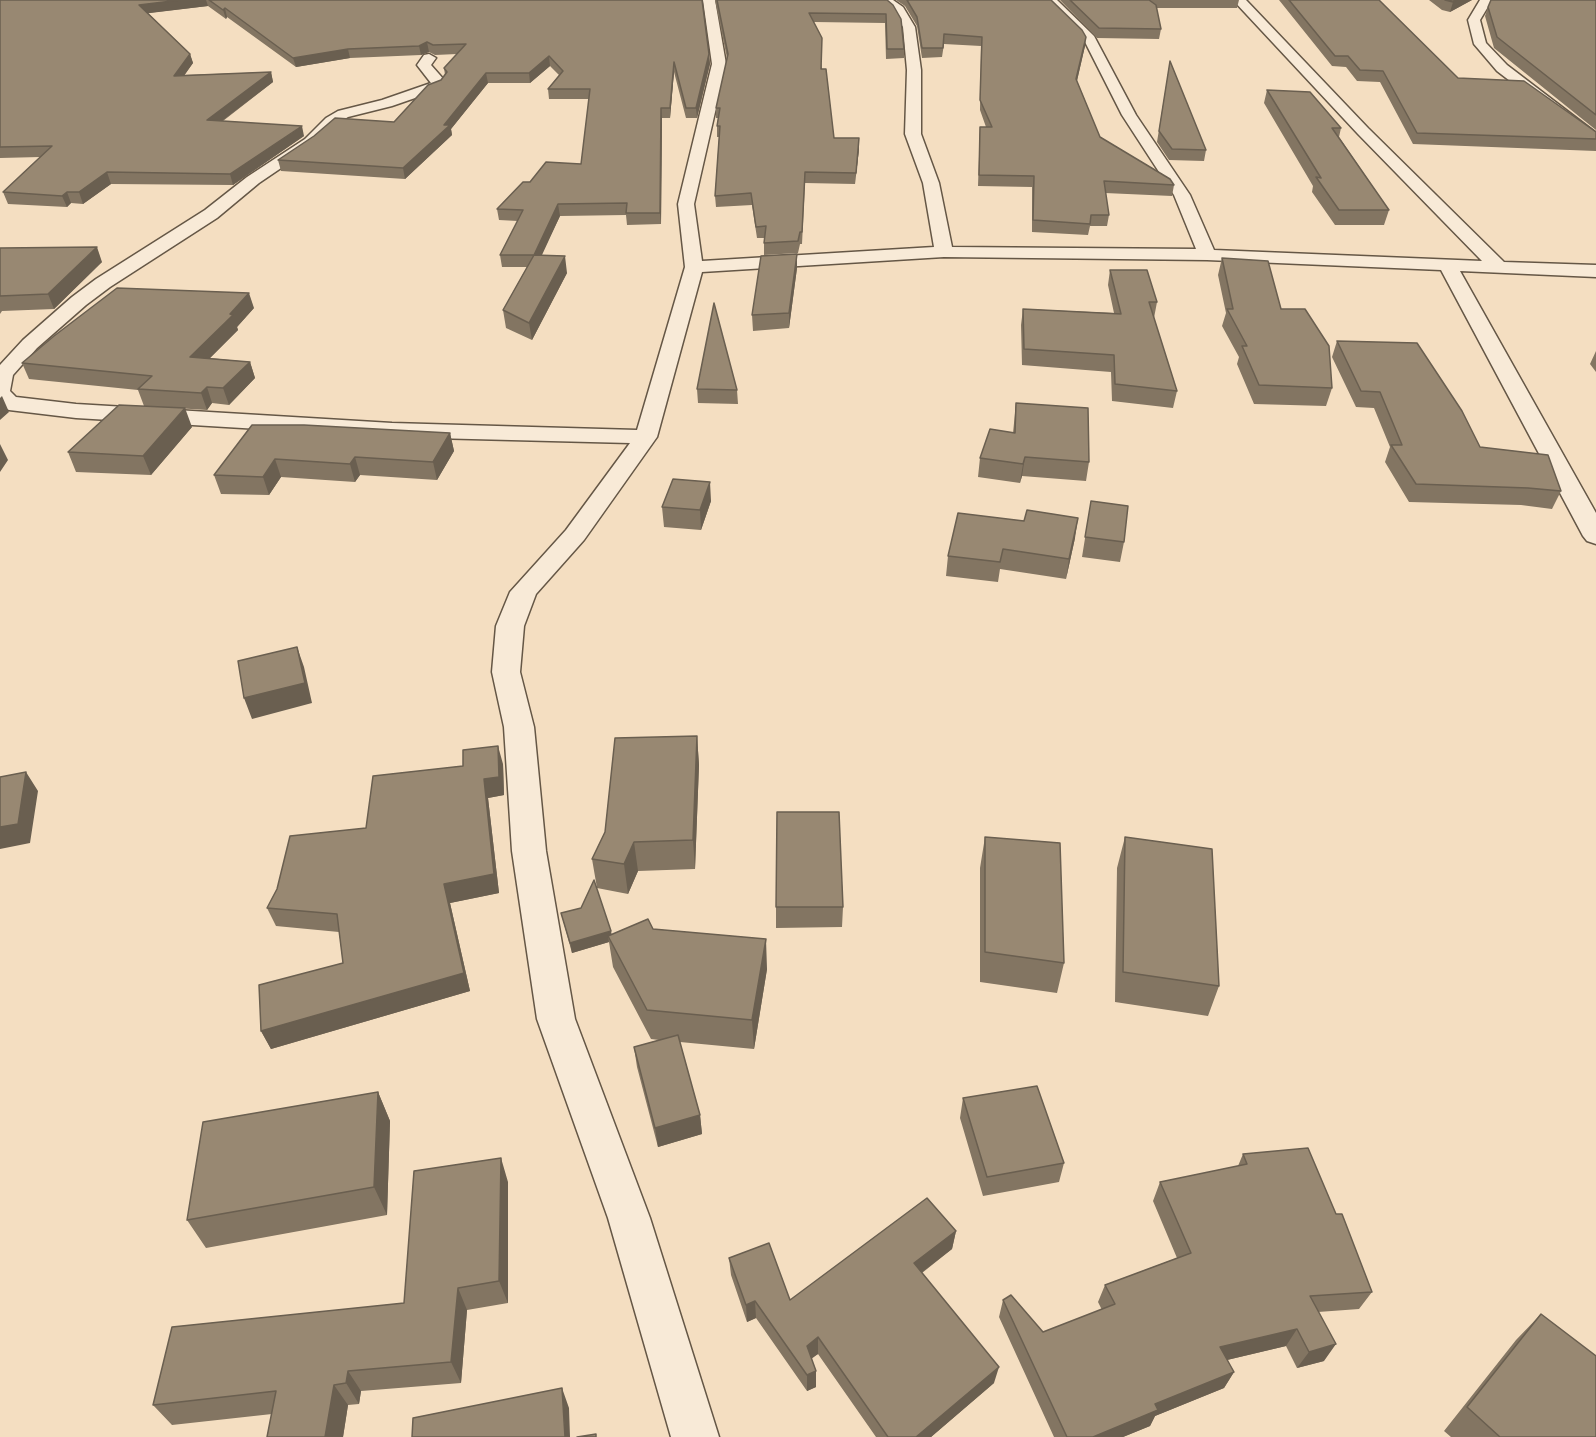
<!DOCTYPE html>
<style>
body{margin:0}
canvas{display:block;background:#f4dec1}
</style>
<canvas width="1596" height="1437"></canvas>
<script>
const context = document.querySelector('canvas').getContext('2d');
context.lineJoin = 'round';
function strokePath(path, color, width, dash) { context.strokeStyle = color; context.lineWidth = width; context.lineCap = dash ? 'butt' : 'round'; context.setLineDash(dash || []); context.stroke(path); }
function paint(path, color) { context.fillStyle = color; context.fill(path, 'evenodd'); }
const street = new Path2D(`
 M703,0H715L726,64L694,204L702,261L934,247L923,183L905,134L907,70L903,27L894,12L879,0H893L903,7L915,27L921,70V134L939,183L952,247L1196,249L1174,195L1122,115L1083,38L1044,0H1057L1094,36L1136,115L1190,195L1214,250L1482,261L1358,134L1233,0H1246L1368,128L1504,262L1596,265V277L1460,271L1596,513V544L1587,541L1583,536L1441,270L1207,260L944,257L702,272L657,437L584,540L536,594L524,626L520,672L534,727L546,851L575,1019L650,1218L719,1437H671L608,1218L537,1019L512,851L504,727L492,672L496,626L510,592L566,530L630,443L392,437L76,418L9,410L0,406V365L23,340L72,297L96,279L205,210L247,177L305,139L326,118L338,111L382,100L431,83L417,65L424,55L429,54L436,58L431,65L446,82L441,89L392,106L348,117L336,124L315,145L259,183L217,218L110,287L86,305L37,348L13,375L10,391L16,397L76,404L392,423L637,430L685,267L678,204L712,64Z
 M1480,0H1492L1480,20L1486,43L1507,65L1596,133V145L1591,143L1497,71L1474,44L1468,20Z`);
strokePath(street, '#655746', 3);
paint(street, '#f8ead7');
paint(new Path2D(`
 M0,0H702L709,54L710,64L697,118H686L674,72L670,118H662L661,224L627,225L626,215L560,216L541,255L567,273L532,340L506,328L503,310L527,267H502L500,255L518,221L499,220L497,209L530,182L581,164L589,99H549L548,89L559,75L550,66L530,83H488L451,129L452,135L405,179L281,171L278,160L394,122L441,80L445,75L444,68L457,54L435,55L429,52L421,55L350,58L296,67L227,17L226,19L208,6L148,13L190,54L193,63L184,75L271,72L273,82L223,121L304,136L233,185L111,184L83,204L71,203L67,207L8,204L3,192L40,157L0,158Z
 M715,0H887L904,49V58L886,59L885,23L814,22L834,138H859V149L855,184L805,183L802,244H800L798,253L764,255V238H757L752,205L716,207L715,196L719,137H717V126L718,118H716V108L727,58Z
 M896,0H1051L1085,46L1077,81L1100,137L1174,185L1172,196L1105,193L1109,215L1107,226H1090L1088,235L1032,232V187L978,186L980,127H986L980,110L981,46L944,44L942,57L922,58L917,26L905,6Z
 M1060,0H1239L1237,8H1156L1161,29L1159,39L1097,38Z
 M1279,0H1379L1458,78L1596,132V151L1413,144L1380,82L1357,81L1346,67L1332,66Z
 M1429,0H1472L1450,12L1442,10Z
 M1596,0V130L1494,48L1485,16L1488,7Z
 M1170,61L1206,150L1204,161L1169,160L1157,142Z
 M1267,90L1341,128L1339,137L1389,210L1384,225H1335L1312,192L1313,186L1264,103Z
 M0,248L102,262L54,309L2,311L0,314Z
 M1222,258L1281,309L1332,388L1326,406L1254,404L1237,364L1239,357L1222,326L1226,313L1218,275Z
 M797,268L789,328L753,331L752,315Z
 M1110,270L1157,302L1154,318L1177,391L1173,408L1112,401L1111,372L1022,365L1021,325L1023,309L1114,313L1108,285Z
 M254,308L237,327L238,330L210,358L250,362L255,378L229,405L212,403L207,410L144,406L138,390L29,379L22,363Z
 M1337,341L1480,447L1561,491L1552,509L1521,505L1409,502L1385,462L1390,447L1374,408L1356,407L1332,357Z
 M1596,351V372L1590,364Z
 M697,389L737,390L738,404L698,403Z
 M1016,403L1089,462L1086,481L1022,476L1020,483L978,477L980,458L1013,433Z
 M252,425L450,433L454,451L437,480L360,475L355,482L281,477L269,495L221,494L214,475Z
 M192,427L151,475L76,472L68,452Z
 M711,501L701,530L664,527L662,507Z
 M1091,501L1124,542L1120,562L1082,557Z
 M1024,521L1075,538L1066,579L1000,569L998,582L946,576L948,556Z
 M697,736L699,765L695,869L638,871L628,894L597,888L592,859L605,832Z
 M503,764L504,795L488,798L499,893L450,903L470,991L271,1049L261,1031L343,963L339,932L276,926L267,908L366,828Z
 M985,837L1064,963L1057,993L980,982V868Z
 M1125,837L1219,986L1208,1016L1115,1002L1117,868Z
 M776,907H843L842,927L776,928Z
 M561,913L612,935L653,929L767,969L754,1049L680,1042L700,1115L702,1134L658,1147L637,1067L634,1047L659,1040L651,1039L613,967L609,942L572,953Z
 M378,1092L390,1121L387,1215L206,1248L187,1220Z
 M963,1098L1064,1163L1059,1182L983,1196L960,1118Z
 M1243,1154L1336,1214L1372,1292L1359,1309L1318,1312L1324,1361L1297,1368L1286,1346L1227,1360L1234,1372L1224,1388L1155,1416L1150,1426L1123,1437H1054L999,1317L1003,1300L1043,1332L1102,1310L1098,1302L1105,1285L1177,1258L1153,1201L1160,1182L1238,1166Z
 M508,1182V1303L467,1310L461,1383L361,1391L359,1404L348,1405L343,1437H267L272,1414L172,1425L153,1405L404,1303Z
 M956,1231L952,1249L922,1273L994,1383L931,1437H876L818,1354L811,1358L816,1371V1387L807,1391L756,1318L747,1322L731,1275L729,1258L790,1300Z
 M1541,1314L1596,1437H1451L1444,1431L1516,1340Z`), '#837562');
paint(new Path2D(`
 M180,0H206L208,6L142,14L139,5Z
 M1457,0H1472L1450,12L1453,2Z
 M225,8L227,17L226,19L223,10Z
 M1086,37L1085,46L1075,89L1076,79Z
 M427,42L429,52L421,55L419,46Z
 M348,49L350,58L296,67L293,58Z
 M190,54L193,63L177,86L174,76Z
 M709,54L710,64L697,118L696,108Z
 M549,56L550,66L530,83L529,73Z
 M674,62V72L670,118V108Z
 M271,72L273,82L210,130L207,120Z
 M486,73L488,83L451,129L452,135L405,179L403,168L444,125Z
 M661,108L662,118L661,224L660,213Z
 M302,126L304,136L233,185L230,174Z
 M859,138V149L855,184L856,173Z
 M107,172L111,184L83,204L79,192Z
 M67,192L71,203L67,207L62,196Z
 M558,204L560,216L536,268L534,255Z
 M97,247L102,262L54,309L48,294Z
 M797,254V268L789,328V313Z
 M565,256L567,273L532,340L529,323Z
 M249,293L254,308L237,327L238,330L195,373L190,357Z
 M250,362L255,378L229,405L223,388Z
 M207,387L212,403L207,410L201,393Z
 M2,396L9,412L0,420V398Z
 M185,408L192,427L151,475L143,456Z
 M450,433L454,451L437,480L433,462Z
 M0,444L8,460L0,472Z
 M355,457L360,475L355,482L350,464Z
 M1025,457L1022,476L1020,483L1023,464Z
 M275,459L281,477L269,495L263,477Z
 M710,482L711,501L701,530L700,510Z
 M1078,518L1075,538L1066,579L1069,559Z
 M297,647L304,667L312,703L252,719L244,698Z
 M697,736L699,765L695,869L693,840Z
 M498,746L503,764L504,795L488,798L499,893L450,903L470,991L271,1049L261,1031L444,884L484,779Z
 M26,772L38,791L30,843L0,849V827Z
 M634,842L638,871L628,894L624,864Z
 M611,931L613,941L608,936L609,942L572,953L570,943Z
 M766,939L767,969L754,1049L752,1020Z
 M378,1092L390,1121L387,1215L374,1187Z
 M700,1115L702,1134L658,1147L655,1128Z
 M501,1158L508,1182V1303L499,1281Z
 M956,1231L952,1249L912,1280L914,1263Z
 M458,1288L467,1310L461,1383L451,1362Z
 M755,1301L756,1318L747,1322L746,1305Z
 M1297,1329L1286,1346L1210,1364L1220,1347Z
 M818,1337V1354L807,1362V1346Z
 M1336,1344L1324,1361L1297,1368L1309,1352Z
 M999,1367L994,1383L931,1437H916Z
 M348,1371L361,1391L359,1404L346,1383Z
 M816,1371V1387L807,1391V1375Z
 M1234,1372L1224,1388L1155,1416L1150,1426L1123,1437H1093L1155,1404Z
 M334,1385L348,1405L343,1437H325Z
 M562,1388L569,1408L570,1437H565Z`), '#6a5f50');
const building = new Path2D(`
 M0,0H180L139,5L190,54L174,76L271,72L207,120L302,126L230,174L107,172L79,192H67L62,196L3,192L52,146L0,147Z
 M209,0H702L709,54L696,108H686L674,62L670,108H661L660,213H626L627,203L558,204L534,255H500L523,210L497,209L523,182H530L546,162L581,164L590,89H548L563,71L549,56L529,73H486L444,125H450L403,168L278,160L314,136L335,118L394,122L428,85L441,80L447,72L444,68L466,44L433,45L427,42L419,46L348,49L293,58L225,8L223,10Z
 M717,0H887L893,5L901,19L904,49H887L886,14L809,13L822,38L821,69H826L834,138H859L856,173L805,172L802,232H800L798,241L764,243L766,226L756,227L751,193L715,196L720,126H717L720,108H716L728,54Z
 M907,0H1051L1082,30L1086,37L1076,79L1100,137L1170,179L1174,185L1104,181L1109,215H1091L1090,224L1033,220L1034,176L979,175L980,127H992L980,100L982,37L944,34L943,48H922L917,17Z
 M1070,0H1149L1156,5L1161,29L1099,28Z
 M1289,0H1379L1458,78L1524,81L1596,132V139L1417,133L1383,71L1360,70L1348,56H1335Z
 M1445,0H1457L1453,2Z
 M1491,0H1596V115L1497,37L1488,7Z
 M1170,61L1206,150L1172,149L1159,131Z
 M1267,90L1310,92L1341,128H1332L1389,210H1339L1316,177L1321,178Z
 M97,247L48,294L0,296V248Z
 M797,254L789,313L752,315L761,256Z
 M534,255L565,256L529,323L503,310Z
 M1222,258L1268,261L1281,309H1305L1329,346L1332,388L1259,385L1242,346H1247L1227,309H1233Z
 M1110,270H1147L1157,302H1149L1177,391L1115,384L1114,355L1024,349L1023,309L1121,314Z
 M117,288L249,293L230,314L233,315L190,357L250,362L223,388L207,387L201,393L138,389L152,376L22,363L54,336Z
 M714,303L737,390L697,389Z
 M1337,341L1417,343L1462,411L1480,447L1548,455L1561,491L1528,488L1416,484L1391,445H1402L1380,392L1361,391Z
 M1016,403L1088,408L1089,462L1025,457L1023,464L980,458L990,429L1015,433Z
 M119,405L185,408L143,456L68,452Z
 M252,425H304L450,433L433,462L355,457L350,464L275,459L263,477L214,475Z
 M673,479L710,482L700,510L662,507Z
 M1091,501L1128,506L1124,542L1085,537Z
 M1027,510L1078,518L1069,559L1003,549L1000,562L948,556L958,513L1024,521Z
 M297,647L305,683L244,698L238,661Z
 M697,736L693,840L634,842L624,864L592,859L605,832L615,738Z
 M498,746L499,777L484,779L494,874L444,884L464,973L261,1031L259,985L343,963L337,914L267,908L277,889L290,836L366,828L373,776L463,766V750Z
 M26,772L18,824L0,827V777Z
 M777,812H839L843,907H776Z
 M985,837L1060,843L1064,963L985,952Z
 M1125,837L1212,849L1219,986L1123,972Z
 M594,880L611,931L570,943L561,913L581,908Z
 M648,919L653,929L766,939L752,1020L647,1010L608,936Z
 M678,1035L700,1115L655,1128L634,1047Z
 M1037,1086L1064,1163L987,1177L963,1098Z
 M378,1092L374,1187L187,1220L203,1122Z
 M1308,1148L1336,1214H1342L1372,1292L1310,1296L1336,1344L1309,1352L1297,1329L1220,1347L1234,1372L1155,1404L1158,1410L1093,1437H1067L1003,1300L1011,1295L1043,1332L1115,1304L1105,1285L1191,1253L1160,1182L1247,1164L1243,1154Z
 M501,1158L499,1281L458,1288L451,1362L348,1371L346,1383L334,1385L325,1437H267L276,1391L153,1405L172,1327L404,1303L414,1171Z
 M927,1198L956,1231L914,1263L999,1367L916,1437H888L818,1337L807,1346L816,1371L807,1375L755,1301L746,1305L729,1258L769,1243L790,1300Z
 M1541,1314L1596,1356V1437H1500L1467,1407Z
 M562,1388L565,1437H412L413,1418Z
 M596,1434V1437H577Z`);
paint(building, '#988872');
strokePath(building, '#6a5f50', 1.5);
</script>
